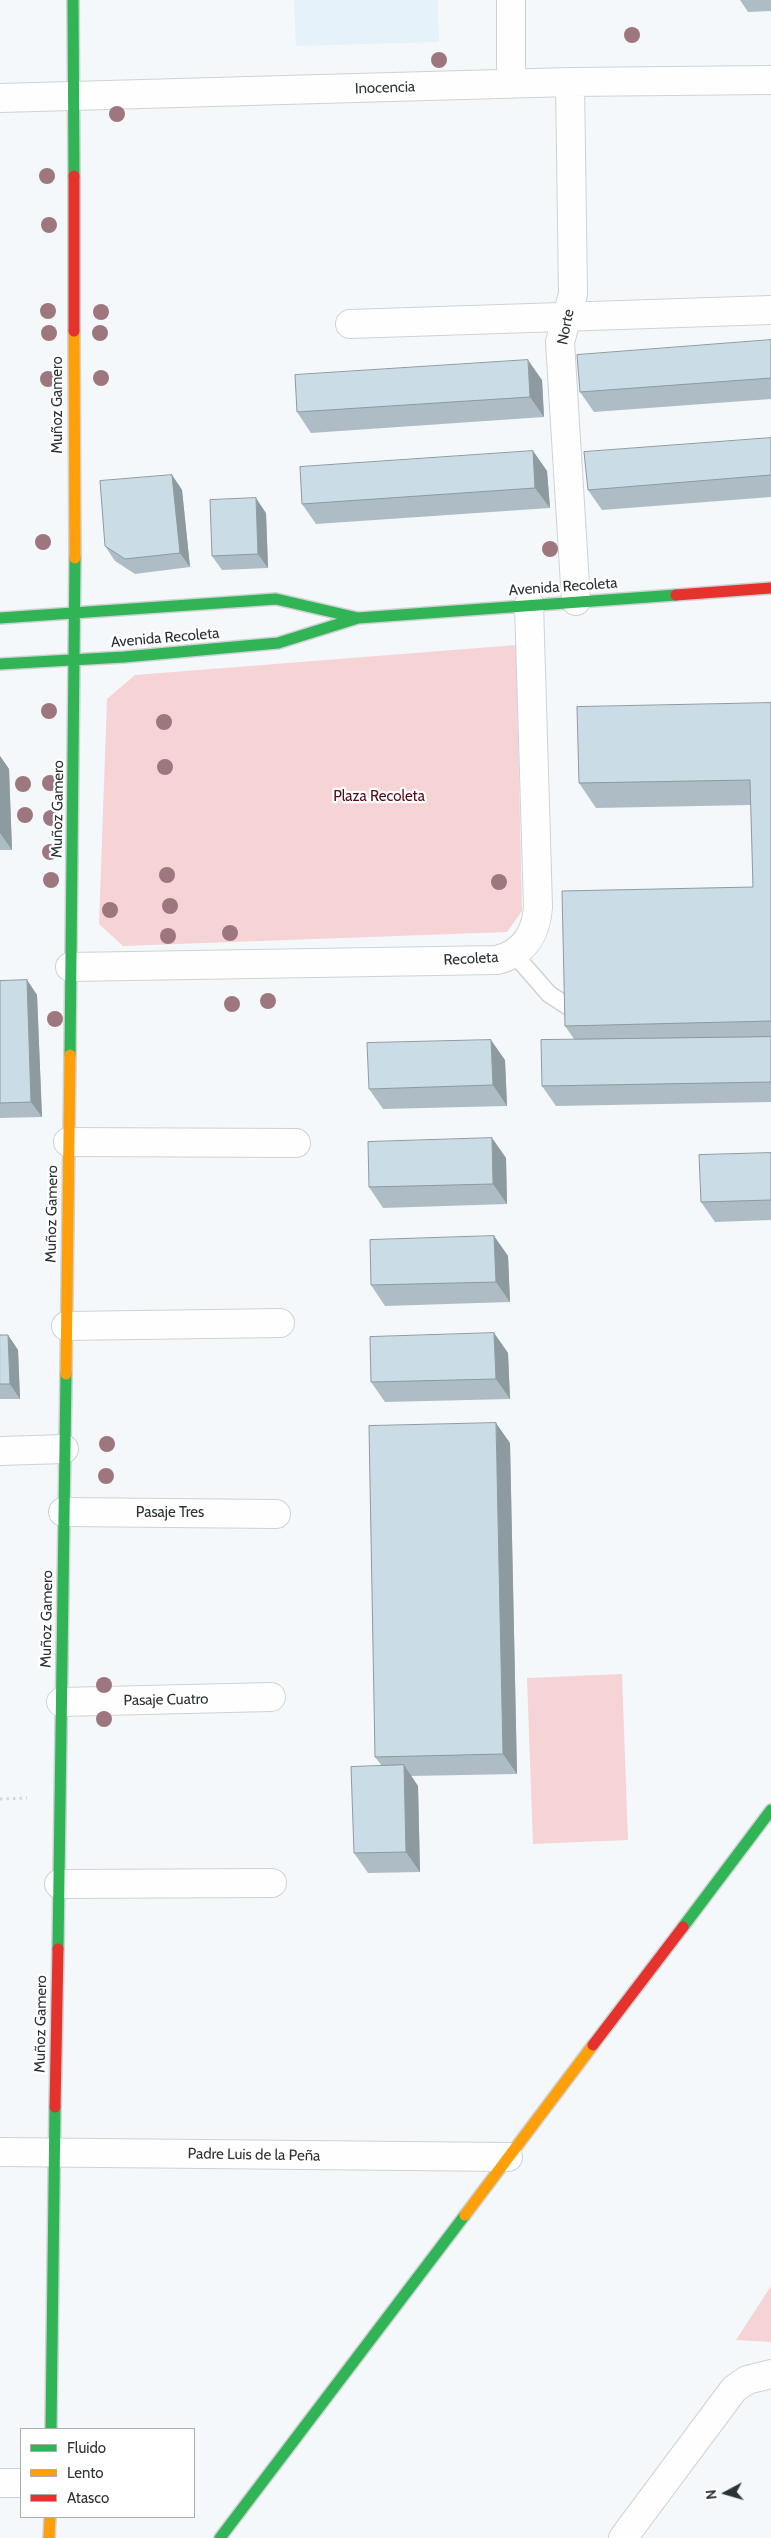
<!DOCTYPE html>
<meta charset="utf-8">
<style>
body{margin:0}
#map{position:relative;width:771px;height:2538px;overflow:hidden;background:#f5f8fa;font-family:Cabin,sans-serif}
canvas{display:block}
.legend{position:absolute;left:20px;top:2428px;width:175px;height:90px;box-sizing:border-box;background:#fff;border:1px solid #abadaf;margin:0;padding:6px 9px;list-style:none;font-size:15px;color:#2c3336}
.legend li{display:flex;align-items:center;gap:10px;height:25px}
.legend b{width:25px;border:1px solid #abadaf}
.north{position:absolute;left:701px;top:2468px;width:50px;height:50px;-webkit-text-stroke:4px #fff;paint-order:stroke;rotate:264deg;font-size:14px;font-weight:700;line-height:20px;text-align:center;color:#2c3336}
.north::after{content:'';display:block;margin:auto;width:18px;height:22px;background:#2c3336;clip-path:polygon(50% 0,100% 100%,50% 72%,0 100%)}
</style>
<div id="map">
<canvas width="771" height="2538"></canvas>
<ul class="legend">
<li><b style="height:6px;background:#30b455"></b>Fluido</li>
<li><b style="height:6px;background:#ff9f0a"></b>Lento</li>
<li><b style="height:6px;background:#e5322d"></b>Atasco</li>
</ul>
<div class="north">N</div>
</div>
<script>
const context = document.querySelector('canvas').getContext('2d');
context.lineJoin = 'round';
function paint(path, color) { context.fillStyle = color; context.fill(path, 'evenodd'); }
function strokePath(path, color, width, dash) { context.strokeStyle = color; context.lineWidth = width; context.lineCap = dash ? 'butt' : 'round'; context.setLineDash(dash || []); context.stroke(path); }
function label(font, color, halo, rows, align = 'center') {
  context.font = font + ' Cabin,sans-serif'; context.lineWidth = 4.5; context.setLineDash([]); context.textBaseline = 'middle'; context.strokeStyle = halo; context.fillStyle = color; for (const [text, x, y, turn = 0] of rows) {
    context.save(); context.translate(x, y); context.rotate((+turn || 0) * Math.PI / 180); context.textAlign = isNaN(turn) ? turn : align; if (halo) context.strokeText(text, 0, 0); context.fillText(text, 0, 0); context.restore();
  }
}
paint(new Path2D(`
 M294,0H438L439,42L296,46Z`), '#e5f2f9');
paint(new Path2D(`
 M516,645L522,911L507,932L123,946L99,924L107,699L135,675Z
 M622,1674L628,1840L533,1844L527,1678Z
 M771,2286V2342L736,2340Z`), '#f6d4d5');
const lane = new Path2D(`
 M514,954L549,994L581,1015`);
const street = new Path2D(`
 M511,0V84
 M570,82L573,294L560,342L576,601
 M0,98L570,82L771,80
 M350,324L771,310
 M70,967L497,960C524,953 536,934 538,907L529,604
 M68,1142L296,1143
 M66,1326L280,1323
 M0,1451L64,1449
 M63,1512L276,1514
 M61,1702L271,1697
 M59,1884L272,1883
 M0,2152L508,2157
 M0,2483H21
 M623,2538L734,2389L747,2380L771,2374`);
const fast = new Path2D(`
 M73,0L74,176
 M0,618L276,599L358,618
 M0,664L124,657L278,643L358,618L676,595
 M70,1055L75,558
 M683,1927L771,1810
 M58,1949L66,1374
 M51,2429L55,2107
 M220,2538L465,2215`);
const slow = new Path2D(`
 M74,331L75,558
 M66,1374L70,1055
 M465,2215L593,2045
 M49,2538L50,2517`);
const jam = new Path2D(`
 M74,176V331
 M676,595L771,588
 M593,2045L683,1927
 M55,2107L58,1949`);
strokePath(lane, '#cdd3d5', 19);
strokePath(street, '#cdd3d5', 30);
strokePath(fast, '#cdd3d5', 14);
strokePath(slow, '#cdd3d5', 14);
strokePath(jam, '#cdd3d5', 14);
strokePath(new Path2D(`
 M0,1799L27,1798`), '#d6d8d8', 3, [2.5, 4]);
strokePath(lane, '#fefefe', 16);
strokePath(street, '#fefefe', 28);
strokePath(fast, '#30b455', 11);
strokePath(slow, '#ff9f0a', 11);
strokePath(jam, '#e5322d', 11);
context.fillStyle = '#9e767e';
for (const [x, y] of [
 [632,35],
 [439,60],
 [117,114],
 [47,176],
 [49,225],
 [48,311],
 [101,312],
 [49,333],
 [100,333],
 [101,378],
 [48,379],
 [43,542],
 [550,549],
 [49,711],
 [164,722],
 [165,767],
 [50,783],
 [23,784],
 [25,815],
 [51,818],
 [50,852],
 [167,875],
 [51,880],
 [499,882],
 [170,906],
 [110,910],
 [230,933],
 [168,936],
 [268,1001],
 [232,1004],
 [55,1019],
 [107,1444],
 [106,1476],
 [104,1685],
 [104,1719]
]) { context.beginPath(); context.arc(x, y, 8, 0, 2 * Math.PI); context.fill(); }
paint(new Path2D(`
 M740,0H771V11L748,12Z
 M771,340V399L594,412L580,392Z
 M542,380L544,417L311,433L297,412Z
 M771,438V497L602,510L588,490Z
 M533,451L547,471L550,508L316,524L302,504Z
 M172,475L182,490L190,567L135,574L115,561L105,546Z
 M266,513L268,568L222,570L212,556Z
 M771,703V1102L556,1106L542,1086L574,1039L565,1026L753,887L751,805L596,808L579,783Z
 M0,756L9,769L12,850H0Z
 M27,980L37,995L42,1117L0,1118V981Z
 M505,1060L507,1106L383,1109L369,1089Z
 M492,1138L506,1158L507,1204L383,1208L369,1187Z
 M771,1153V1220L715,1222L701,1202Z
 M494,1236L508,1256L510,1302L385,1306L371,1285Z
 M494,1333L508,1353L510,1399L385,1402L371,1382Z
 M0,1335H8L18,1350L20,1399H0Z
 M510,1443L517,1774L411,1776L418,1786L420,1872L368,1873L354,1853L382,1766L375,1757Z`), '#aebdc5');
paint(new Path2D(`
 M528,360L542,380L544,417L530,397Z
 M533,451L547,471L550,508L535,488Z
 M172,475L182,490L190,567L180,553Z
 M256,498L266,513L268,568L258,554Z
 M0,756L9,769L12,850L0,833Z
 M27,980L37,995L42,1117L31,1102Z
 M491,1040L505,1060L507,1106L493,1085Z
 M492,1138L506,1158L507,1204L493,1184Z
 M494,1236L508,1256L510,1302L496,1282Z
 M494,1333L508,1353L510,1399L496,1379Z
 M8,1335L18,1350L20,1399L10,1384Z
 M496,1423L510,1443L517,1774L503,1754Z
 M404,1765L418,1786L420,1872L406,1852Z`), '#8d9aa0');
const building = new Path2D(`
 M771,340V378L580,392L577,355Z
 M528,360L530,397L297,412L295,375Z
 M771,438V475L588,490L584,452Z
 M533,451L535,488L302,504L300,467Z
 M172,475L180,553L125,559L105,546L100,481Z
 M256,498L258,554L212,556L210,500Z
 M771,703V1021L565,1026L562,891L753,887L750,780L579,783L577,707Z
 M27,980L31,1102L0,1103V981Z
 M771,1037V1082L542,1086L541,1040Z
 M491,1040L493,1085L369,1089L367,1043Z
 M492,1138L493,1184L369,1187L368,1142Z
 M771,1153V1200L701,1202L699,1155Z
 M494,1236L496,1282L371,1285L370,1240Z
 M494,1333L496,1379L371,1382L370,1337Z
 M0,1335H8L10,1384H0Z
 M496,1423L503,1754L375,1757L369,1426Z
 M404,1765L406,1852L354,1853L351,1767Z`);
paint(building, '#cadce5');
strokePath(building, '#8d9aa0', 1);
label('15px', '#2c3336', '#fff', [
 ["Inocencia",385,88,-2],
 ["Norte",566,327,-79],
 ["Muñoz Gamero",58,405,-90],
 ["Avenida Recoleta",563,587,-4],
 ["Avenida Recoleta",165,638,-5],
 ["Muñoz Gamero",58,809,-89],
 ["Recoleta",471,959,-3],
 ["Muñoz Gamero",52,1214,-89],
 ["Pasaje Tres",170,1513],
 ["Muñoz Gamero",47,1619,-89],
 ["Pasaje Cuatro",166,1700,-1],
 ["Muñoz Gamero",41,2024,-89],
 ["Padre Luis de la Peña",254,2155,1]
]);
label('15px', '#560b18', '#fff', [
 ["Plaza Recoleta",379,797]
]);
</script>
